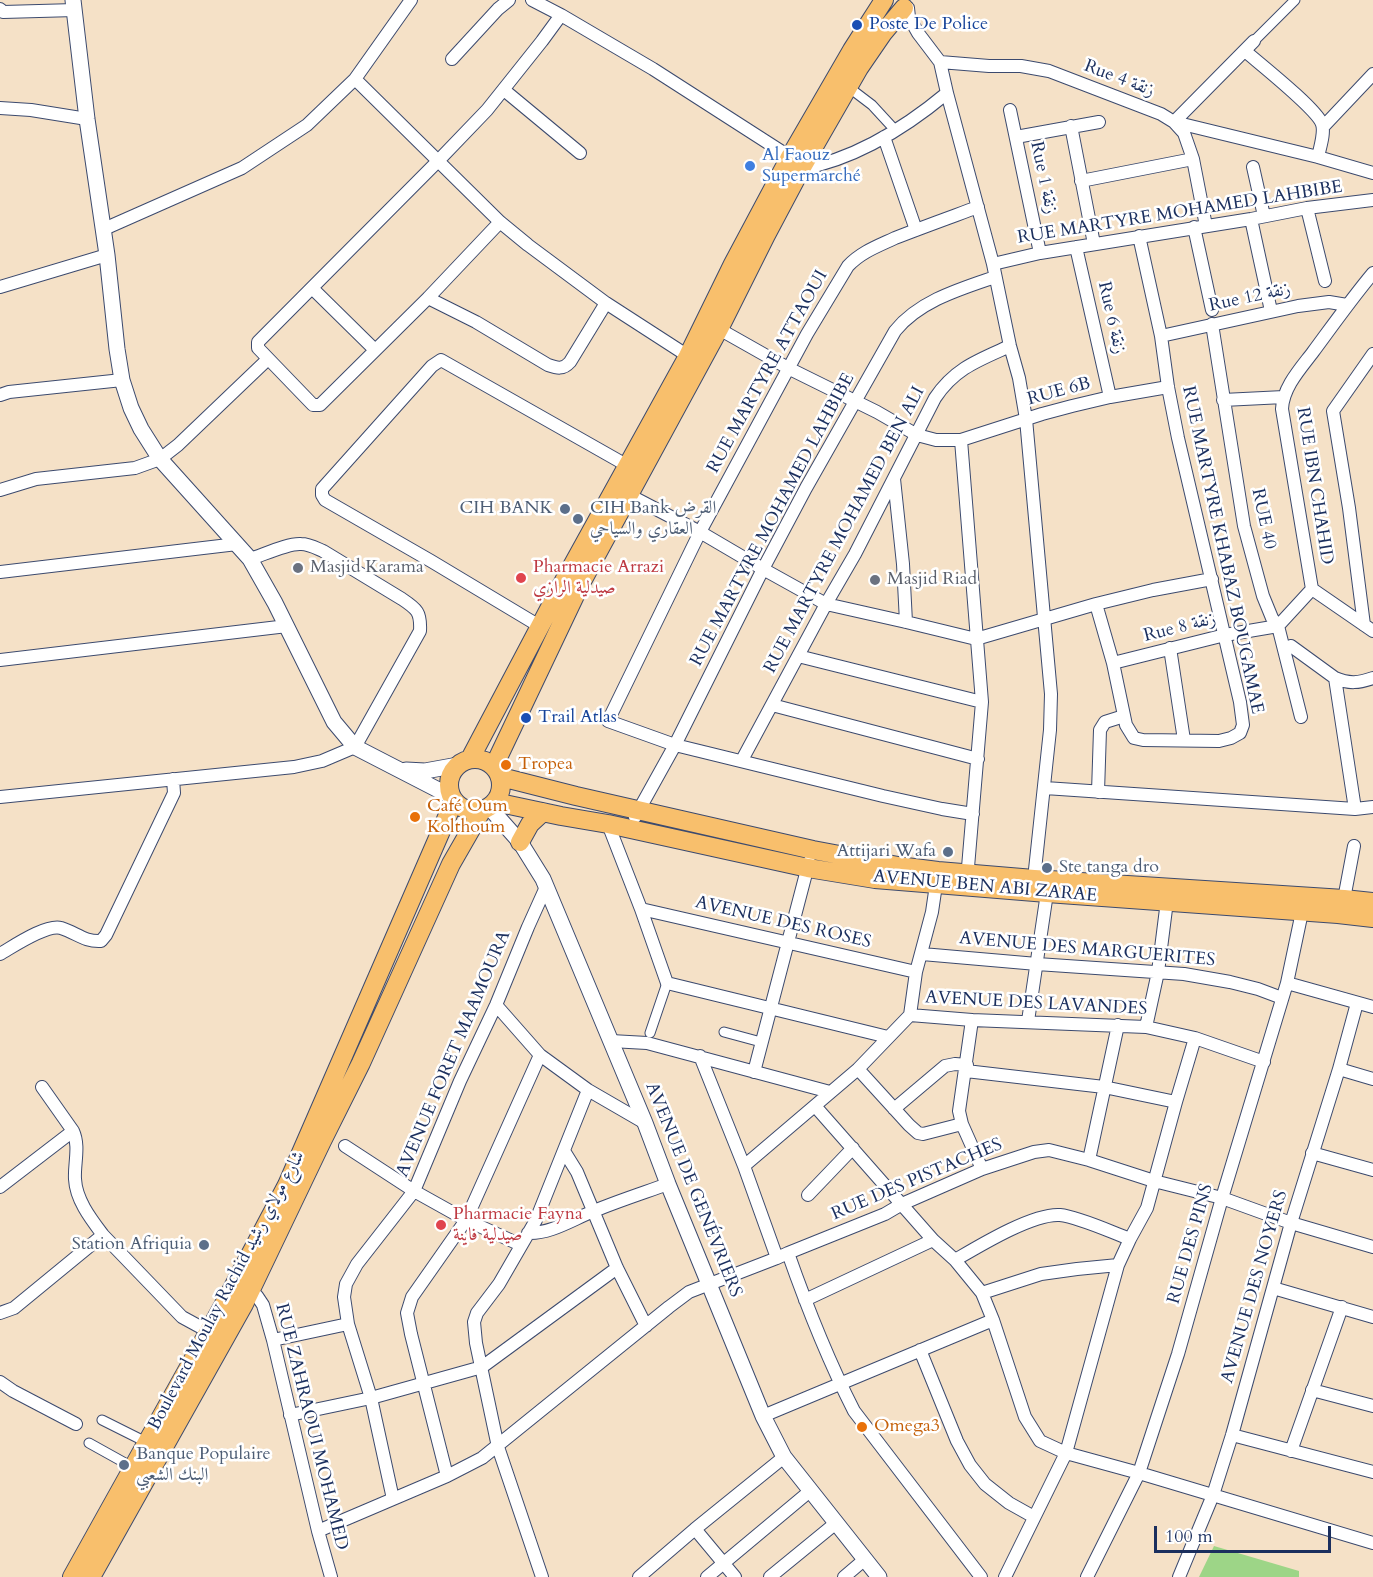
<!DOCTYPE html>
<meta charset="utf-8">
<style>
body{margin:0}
#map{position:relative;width:1373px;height:1577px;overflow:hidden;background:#f5e1c7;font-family:Cardo,serif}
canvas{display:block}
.scale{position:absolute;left:1154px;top:1526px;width:177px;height:27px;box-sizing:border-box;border:3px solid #1b2f5e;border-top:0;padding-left:8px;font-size:18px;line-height:21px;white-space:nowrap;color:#1b2f5e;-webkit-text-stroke:4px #fff;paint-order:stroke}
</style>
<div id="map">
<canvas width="1373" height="1577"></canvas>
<div class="scale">100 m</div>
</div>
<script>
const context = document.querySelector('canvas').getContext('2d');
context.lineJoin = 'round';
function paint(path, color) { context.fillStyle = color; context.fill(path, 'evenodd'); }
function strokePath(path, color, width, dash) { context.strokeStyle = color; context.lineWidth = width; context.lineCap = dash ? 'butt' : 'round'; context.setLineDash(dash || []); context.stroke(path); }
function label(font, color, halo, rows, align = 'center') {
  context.font = font + ' Cardo,Amiri,serif'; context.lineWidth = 5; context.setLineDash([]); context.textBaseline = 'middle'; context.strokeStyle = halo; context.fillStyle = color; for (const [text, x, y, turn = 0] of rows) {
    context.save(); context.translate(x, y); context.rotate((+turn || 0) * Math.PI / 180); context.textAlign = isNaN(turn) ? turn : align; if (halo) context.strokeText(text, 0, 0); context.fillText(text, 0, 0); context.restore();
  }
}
paint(new Path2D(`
 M1214,1546L1299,1571V1577H1199Z`), '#9dd587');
const pedestrian = new Path2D(`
 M1254,41L1295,0
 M847,86L872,105L895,130
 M724,1032L761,1042
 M650,1033L667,983
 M102,1420L148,1443
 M89,1443L134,1468`);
const minor = new Path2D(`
 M532,0L561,15L653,69L790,157
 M908,8L909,17L918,33L940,62L947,93L993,264L1010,346L1019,378L1026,419L1051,694L1050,730L1034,879
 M0,9L3,12L75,10
 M1245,51C1260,64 1317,109 1322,124C1325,133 1320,147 1318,157
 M452,59L498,9L509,0
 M940,62L989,66H1021L1049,71L1161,114L1174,122L1184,133L1193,159L1206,226
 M355,79L500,222L528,245L606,303L688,356
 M504,90L580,153
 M0,108L31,110L87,119
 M1010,110L1040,253
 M1174,122L1318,157L1373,173
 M1174,122L1254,41
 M1071,126L1094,244
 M1323,127L1373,74
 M884,137L916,230
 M1016,137L1099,122
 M1253,167L1264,216
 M801,169C855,159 905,128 947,93
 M1081,181L1193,159
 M1307,208L1325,281
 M1251,219L1271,311
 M500,222L428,298L320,405H313L258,348V342L438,161L487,110L542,41L561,15
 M1194,227L1212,310
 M104,229L242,168L307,125L355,79L411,0
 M1076,247L1110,397
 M993,264L1040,253L1251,219L1307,208L1373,200
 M1373,273C1352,298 1333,325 1313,352C1301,368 1283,387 1282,409L1312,589L1373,631
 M0,287L107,255
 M313,289L375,350
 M428,298L476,322L548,365C557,368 563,370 570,362L606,303
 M1212,324L1244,526L1263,596L1272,618L1278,626L1301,717
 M719,329L788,368L877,412L917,435L936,440H961L1042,414L1072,406L1110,397L1168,387
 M1161,336L1298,306L1329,302L1347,305
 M0,395L9,392L122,380
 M1223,400L1284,397
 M961,440L982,702L967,879
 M894,479L903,564L906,622
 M0,490L36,479L135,468L160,459L178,445L268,359
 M629,495L700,532L763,569L826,604L906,622L976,639L1096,604L1153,590L1212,579
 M0,572L237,544
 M1096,604L1113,663L1126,725L1134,738L1143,740L1219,741L1231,738L1240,733L1243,725L1240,702L1178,438L1168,387L1161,336L1139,236
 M1364,625L1349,508L1333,411L1373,354
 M541,627L431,561L325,500L322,495V489L432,366L441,360L628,466
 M1291,646L1335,678C1349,684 1359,683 1373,678
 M1170,648L1184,740
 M798,656L982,702
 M0,660L287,626
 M1113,663L1225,635L1278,626L1312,589
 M1335,678L1355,809
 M772,705L978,759
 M742,760L826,604L855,554L935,398C955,368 979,360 1010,346
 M1045,788L1355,809L1373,807
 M1098,792L1100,730L1105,722L1124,716
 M0,797L294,767L322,761L355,747L420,631C421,612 417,609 402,599L323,551C316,548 309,544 301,544C288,543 263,555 250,559
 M973,814L942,809L883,796L675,745L608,721L700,532L807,334L848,266C861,252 878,246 895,238C923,227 951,217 978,207
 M635,817L675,745L763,569L806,488L895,331C919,301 960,289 995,277
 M608,824L641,909L667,983L888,1037
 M1344,899L1354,846
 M641,909L916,972
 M0,954C14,946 46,924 61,928C77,933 84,942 101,941L106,935L174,793L173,779
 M922,954L1037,964L1184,974L1230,982L1258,989L1282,998
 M1287,983L1373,1007
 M496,1005L540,1055L588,1090L645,1123
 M910,1015L972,1020L1146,1027L1195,1038L1264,1062
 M910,1015L916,972L932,912L937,878
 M972,1020L959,1111L962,1124L982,1169
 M1028,1021L1047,893
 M1146,1027L1158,972L1167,901
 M611,1041L647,1043L830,1092
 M700,1056L744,1166L777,1258L788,1253C807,1307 828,1360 854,1411L981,1577
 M858,1069L909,1125L918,1133L923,1134L962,1124
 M1339,1069L1373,1079
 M966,1071L1104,1087L1176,1102
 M754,1072L809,862
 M42,1087L73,1131
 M815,1106L933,1240L955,1260L982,1293L993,1320L1025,1417L1040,1441L1066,1453L1139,1473L1373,1543
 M894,1109L945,1066L955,1064L967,1065
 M345,1146L414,1191L466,1220L521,1245
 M564,1151L577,1172L617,1268L646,1326
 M1312,1153L1373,1170
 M1089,1160L1118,1025
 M744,1166L858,1069L910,1015
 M0,1187L73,1131C80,1146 74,1164 75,1179C76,1200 91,1219 103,1235L182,1317L215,1335
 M808,1195L853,1148
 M528,1233C551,1234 573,1219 594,1211C618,1201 643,1193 668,1184
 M788,1253L885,1214L902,1204L982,1169L1034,1152L1049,1150L1089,1160L1154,1181L1222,1198L1291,1223L1373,1247
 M955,1260C979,1246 1033,1213 1060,1215C1079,1217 1111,1232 1130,1239
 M1273,1288L1373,1317
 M249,1292L257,1296L263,1305L273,1340L318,1531L331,1577
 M982,1293L1041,1274L1077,1269L1118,1265
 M805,1300L933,1240
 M0,1313L14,1308L103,1235
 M273,1340L348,1324
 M920,1350L957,1441L970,1465L985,1484L1009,1503L1034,1517
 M0,1382L13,1391L76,1424
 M1312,1390L1373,1406
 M290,1415L371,1398L482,1367L617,1268
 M763,1416L993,1320
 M1232,1435L1373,1472
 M1291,1451L1342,1307
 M447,1476L411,1334L407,1313L412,1297L466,1220L540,1055
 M393,1499L371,1398L348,1324L344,1297L346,1284L357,1264L414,1191L460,1081L496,1005L528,927L546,887
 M695,1529L735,1577
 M318,1531L447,1476L482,1458L669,1307L689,1292L777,1258
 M542,1577L498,1447L476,1343L474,1322L477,1313L499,1284L536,1220L588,1090
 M639,1577L695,1529L784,1457
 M707,1577L810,1491
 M770,1577L836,1523
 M844,1577L864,1560
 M1005,1577L1066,1453L1118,1265L1130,1239L1147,1208L1176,1102L1195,1038
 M1087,1577L1139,1473L1178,1354L1222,1198L1287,983L1302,912
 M1179,1577L1213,1495L1232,1435L1291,1223L1339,1069L1357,1003`);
const tertiary = new Path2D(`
 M73,0L87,119L107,255L117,349L122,380L131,408L141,429L160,459L250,559L275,603L334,722L355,747L452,797
 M406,770L425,771L458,765
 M489,807L520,842L543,879L645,1123L668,1184L763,1416L784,1457L879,1577`);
const primary = new Path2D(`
 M470,759L565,579L688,356L733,264L790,157L852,50L884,0
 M449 785a26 26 0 1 1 52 0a26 26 0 1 1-52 0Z
 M494,766L580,585L719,329L766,235L801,169L859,68L883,33L904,8
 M501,777L576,796L813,850L898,866L938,871L1034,879L1344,899L1373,902
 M495,802L561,816L608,824L808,868L875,879L1047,893L1338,914L1373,918
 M520,842L530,824L543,812
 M72,1577L228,1297L287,1185L454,801
 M91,1577L244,1304L322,1141L361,1063L451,864L482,810`);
strokePath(pedestrian, '#3c4a6e', 11);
strokePath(minor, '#3c4a6e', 14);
strokePath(tertiary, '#3c4a6e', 17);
strokePath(primary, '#3c4a6e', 20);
strokePath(pedestrian, '#fff', 9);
strokePath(minor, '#fff', 12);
strokePath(tertiary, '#fff', 15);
strokePath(primary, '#f8bf6c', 18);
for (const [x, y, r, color] of [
 [857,25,6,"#1a4fb4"],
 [750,166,6,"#3f7fe0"],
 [565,509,6,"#5c6f8a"],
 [578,519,6,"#5c6f8a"],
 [298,568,6,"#6b7280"],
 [521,578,6,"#e0444e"],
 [875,580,6,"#6b7280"],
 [526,718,6,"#1a4fb4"],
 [506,765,6,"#e8710a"],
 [415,817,6,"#e8710a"],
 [948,852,6,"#5c6f8a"],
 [1047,868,6,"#5c6f8a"],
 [441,1225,6,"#e0444e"],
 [204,1245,6,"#5c6f8a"],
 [862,1427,6,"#e8710a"],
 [124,1465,6,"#5c6f8a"]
]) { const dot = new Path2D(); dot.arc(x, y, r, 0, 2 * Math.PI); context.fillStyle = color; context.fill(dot); strokePath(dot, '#fff', 2); }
label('18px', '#164399', '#fff', [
 ["Poste De Police",869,25],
 ["Trail Atlas",538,718]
], 'left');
label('18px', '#1b2f5e', '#fff', [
 ["Rue 4 زنقة",1119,79,21],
 ["Rue 1 زنقة",1043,178,78],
 ["RUE MARTYRE MOHAMED LAHBIBE",1180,213,-9],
 ["Rue 12 زنقة",1250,298,-12],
 ["Rue 6 زنقة",1111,318,77],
 ["RUE MARTYRE ATTAOUI",768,372,-61],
 ["RUE 6B",1059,392,-15],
 ["RUE IBN CHAHID",1314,486,81],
 ["RUE 40",1263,519,78],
 ["RUE MARTYRE MOHAMED LAHBIBE",773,520,-62],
 ["RUE MARTYRE MOHAMED BEN ALI",845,530,-62],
 ["RUE MARTYRE KHABAZ BOUGAMAE",1222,550,78],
 ["Rue 8 زنقة",1180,628,-14],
 ["AVENUE BEN ABI ZARAE",985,887,5],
 ["AVENUE DES ROSES",783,923,13],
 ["AVENUE DES MARGUERITES",1087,950,5],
 ["AVENUE DES LAVANDES",1036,1004,3],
 ["AVENUE FORET MAAMOURA",454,1054,-67],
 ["RUE DES PISTACHES",917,1180,-23],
 ["AVENUE DE GENÉVRIERS",693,1190,68],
 ["RUE DES PINS",1191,1244,-74],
 ["AVENUE DES NOYERS",1255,1287,-74],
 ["Boulevard Moulay Rachid شارع مولاي رشيد",227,1291,-62],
 ["RUE ZAHRAOUI MOHAMED",311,1427,76]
]);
label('18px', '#366cbe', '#fff', [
 ["Al Faouz",762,156],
 ["Supermarché",762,177]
], 'left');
label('18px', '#4e5e75', '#fff', [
 ["CIH BANK",553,509],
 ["CIH Bank القرض",590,509,"left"],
 ["العقاري والسياحي",590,530,"left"],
 ["Attijari Wafa",936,852],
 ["Ste tanga dro",1059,868,"left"],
 ["Station Afriquia",192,1245],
 ["Banque Populaire",136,1455,"left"],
 ["البنك الشعبي",136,1476,"left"]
], 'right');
label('18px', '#5b616d', '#fff', [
 ["Masjid Karama",310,568],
 ["Masjid Riad",887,580]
], 'left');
label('18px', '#be3a42', '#fff', [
 ["Pharmacie Arrazi",533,568],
 ["صيدلية الرازي",533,589],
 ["Pharmacie Fayna",453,1215],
 ["صيدلية فاينة",453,1236]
], 'left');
label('18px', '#c56008', '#fff', [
 ["Tropea",518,765],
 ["Café Oum",427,807],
 ["Kolthoum",427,828],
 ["Omega3",874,1427]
], 'left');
</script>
